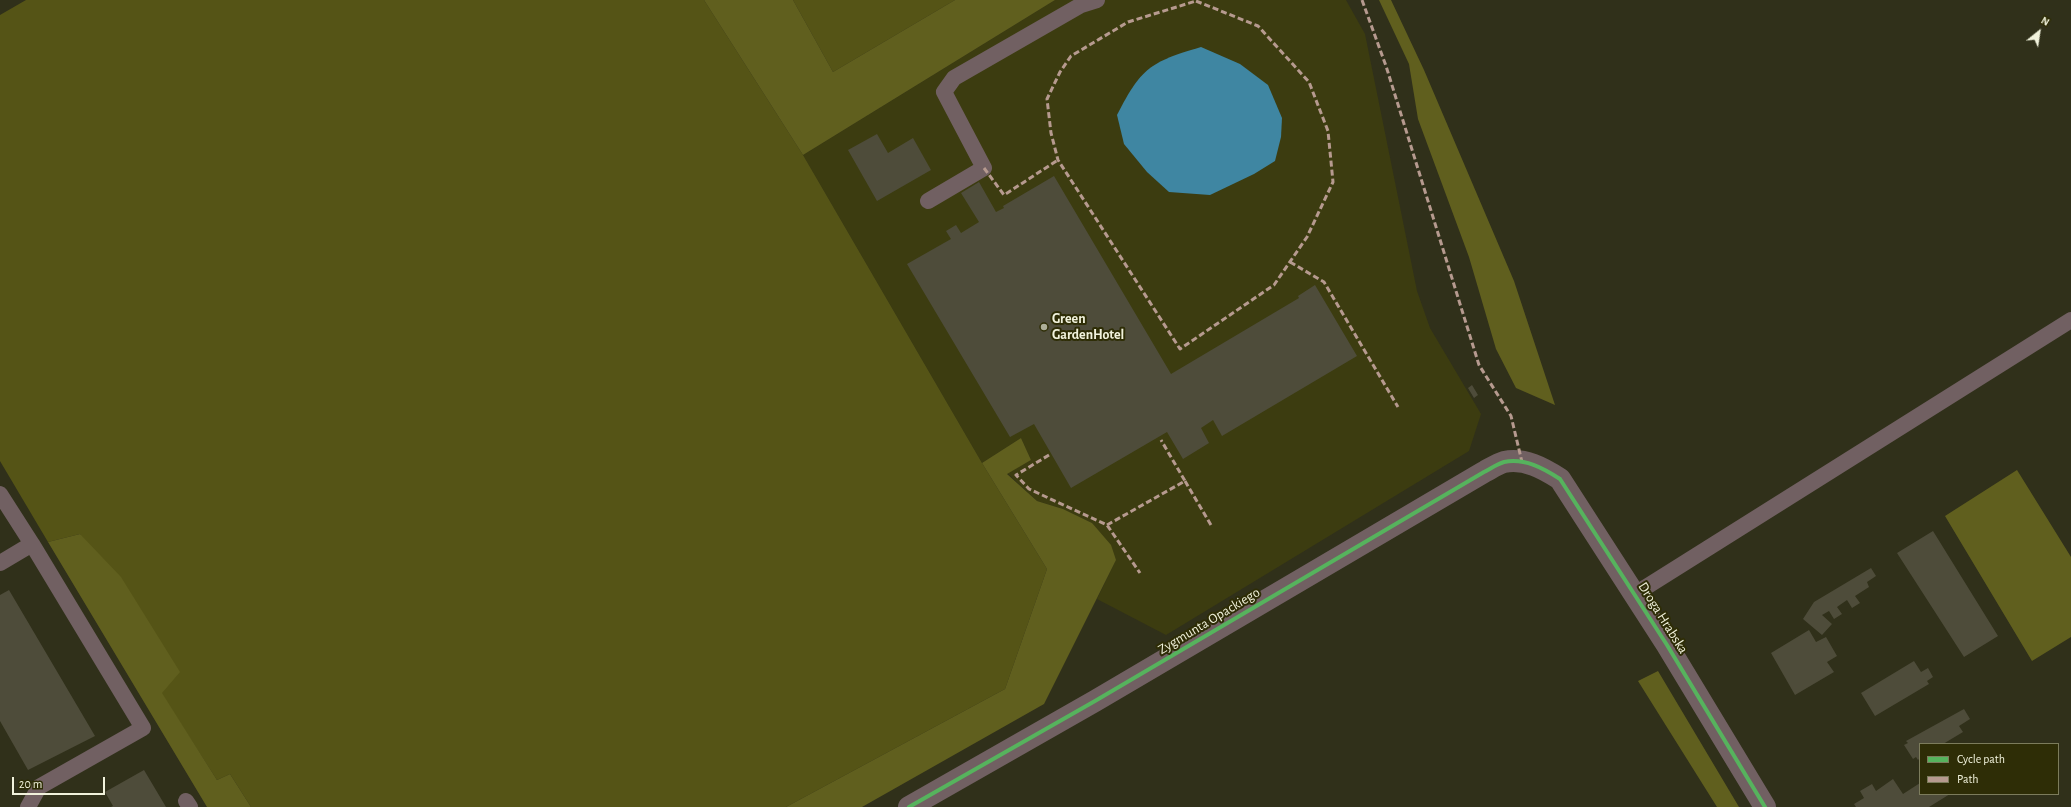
<!DOCTYPE html>
<style>
body{margin:0}
#map{position:relative;width:2071px;height:807px;overflow:hidden;background:#30301a;font-family:"Alegreya Sans",sans-serif}
canvas{display:block}
.legend{position:absolute;left:1919px;top:743px;width:140px;height:52px;box-sizing:border-box;background:#2e2d06;border:1px solid #7c7c5c;margin:0;padding:5px 7px;list-style:none;font-size:12px;color:#f1f2dc}
.legend li{display:flex;align-items:center;gap:8px;height:20px}
.legend b{width:20px;border:1px solid #7c7c5c}
.north{position:absolute;left:2019px;top:12px;width:40px;height:40px;-webkit-text-stroke:3px #2e2d06;paint-order:stroke;rotate:30deg;font-size:11px;font-weight:700;line-height:16px;text-align:center;color:#f1f2dc}
.north::after{content:'';display:block;margin:auto;width:14px;height:18px;background:#f1f2dc;clip-path:polygon(50% 0,100% 100%,50% 72%,0 100%)}
.scale{position:absolute;left:12px;top:777px;width:93px;height:18px;box-sizing:border-box;border:2px solid #f1f2dc;border-top:0;padding-left:5px;font-size:12px;line-height:14px;white-space:nowrap;color:#f1f2dc;-webkit-text-stroke:3px #2e2d06;paint-order:stroke}
</style>
<div id="map">
<canvas width="2071" height="807"></canvas>
<ul class="legend">
<li><b style="height:5px;background:#56b35d"></b>Cycle path</li>
<li><b style="height:5px;background:#b69a8f"></b>Path</li>
</ul>
<div class="north">N</div>
<div class="scale">20 m</div>
</div>
<script>
const context = document.querySelector('canvas').getContext('2d');
context.lineJoin = 'round';
function paint(path, color) { context.fillStyle = color; context.fill(path, 'evenodd'); }
function strokePath(path, color, width, dash) { context.strokeStyle = color; context.lineWidth = width; context.lineCap = dash ? 'butt' : 'round'; context.setLineDash(dash || []); context.stroke(path); }
function label(font, color, halo, rows, align = 'center') {
  context.font = font + ' "Alegreya Sans",sans-serif'; context.lineWidth = 4; context.setLineDash([]); context.textBaseline = 'middle'; context.strokeStyle = halo; context.fillStyle = color; for (const [text, x, y, turn = 0] of rows) {
    context.save(); context.translate(x, y); context.rotate((+turn || 0) * Math.PI / 180); context.textAlign = isNaN(turn) ? turn : align; if (halo) context.strokeText(text, 0, 0); context.fillText(text, 0, 0); context.restore();
  }
}
paint(new Path2D(`
 M1055,0H1346L1365,34L1417,291L1430,328L1481,414L1469,451L1166,635L1097,599L1116,560L1092,523L1063,509L1037,501L1007,473L1031,460L1021,438L982,463L803,155Z`), '#3c3c10');
paint(new Path2D(`
 M26,0H704L803,155L982,463L1047,569L1005,689L786,807H251L230,774L217,780L161,693L80,534L48,542L0,461V15Z
 M793,0H955L833,72Z`), '#555416');
paint(new Path2D(`
 M704,0H793L833,72L955,0H1055L803,155Z
 M1379,0H1391L1424,70L1514,281L1555,405L1516,388L1496,349L1469,257L1418,119L1409,64Z
 M1021,438L1031,460L1007,474L1037,501L1063,509L1092,523L1111,545L1116,560L1044,704L862,807H786L1005,689L1047,569L982,463Z
 M2017,470L2071,557V637L2032,661L1945,516Z
 M80,534L121,577L180,672L162,693L217,780L230,774L251,807H207L48,542Z
 M1658,671L1739,807H1717L1638,681Z`), '#605f1e');
paint(new Path2D(`
 M1201,47L1240,64L1268,85L1282,118L1281,137L1275,161L1254,174L1210,195L1169,192L1147,172L1124,144L1117,115C1141,68 1150,62 1201,47Z`), '#3f86a2');
paint(new Path2D(`
 M877,134L888,153L913,138L931,170L877,201L848,150Z
 M1054,176L1171,374L1299,298L1298,296L1315,285L1357,356L1222,436L1213,420L1201,428L1209,443L1183,459L1167,432L1071,488L1034,424L1010,437L907,264L951,239L946,231L956,225L961,233L979,222L961,193L979,182L996,212L1004,208L1003,206Z
 M1472,385L1478,395L1474,398L1468,388Z
 M1933,531L1998,636L1964,657L1897,553Z
 M1871,568L1876,576L1867,582L1869,587L1855,596L1860,603L1852,608L1847,600L1837,607L1842,614L1834,619L1829,611L1822,615L1832,624L1822,635L1803,619L1814,602Z
 M9,590L95,736L28,770L0,721V595Z
 M1809,630L1816,642L1826,637L1837,656L1827,662L1834,672L1795,695L1771,653Z
 M1914,661L1921,672L1928,668L1933,677L1927,681L1929,684L1875,716L1861,693Z
 M1964,709L1970,719L1959,726L1963,732L1943,744H1920V758L1918,760L1916,757L1913,759L1904,745L1908,743L1906,741Z
 M144,770L166,807H111L113,806L105,792Z
 M1893,779L1903,794L1920,783V794H1950L1929,807H1856L1854,804L1864,798L1860,791L1872,784L1876,791Z`), '#4e4c3a');
strokePath(new Path2D(`
 M928,201L984,168L944,92L954,78L1081,5L1097,0
 M0,494L32,544
 M0,563L32,544L143,728L39,787L28,807
 M1635,594L2071,320
 M186,801L190,807`), '#716062', 16);
strokePath(new Path2D(`
 M909,807L1095,701L1484,472C1490,469 1497,464 1504,462C1525,458 1543,468 1560,479L1667,645L1765,807`), '#716062', 22);
strokePath(new Path2D(`
 M1362,0L1386,66L1479,365L1511,416L1522,462
 M1196,1L1258,26L1309,82L1328,131L1333,182L1307,237L1274,285L1180,349L1058,160L1051,133L1047,99L1060,72L1071,56L1128,22Z
 M984,168L1004,195L1058,160
 M1290,262L1324,282L1398,407
 M1049,455L1016,475L1029,489L1107,525L1140,573
 M1185,481L1211,525
 M1107,525L1185,481L1161,440`), '#b69a8f', 3, [6, 3]);
strokePath(new Path2D(`
 M909,807L1095,701L1484,472C1490,469 1497,464 1504,462C1525,458 1543,468 1560,479L1667,645L1765,807`), '#56b35d', 4);
for (const [x, y, r, color] of [
 [1044,327,4,"#adae98"]
]) { const dot = new Path2D(); dot.arc(x, y, r, 0, 2 * Math.PI); context.fillStyle = color; context.fill(dot); strokePath(dot, '#2e2d06', 1.5); }
label('bold 14px', '#f1f2dc', '#2e2d06', [
 ["Green",1052,319],
 ["GardenHotel",1052,335]
], 'left');
label('14px', '#f1f2dc', '#2e2d06', [
 ["Droga Hrabska",1663,618,58],
 ["Zygmunta Opackiego",1209,621,-31]
]);
</script>
